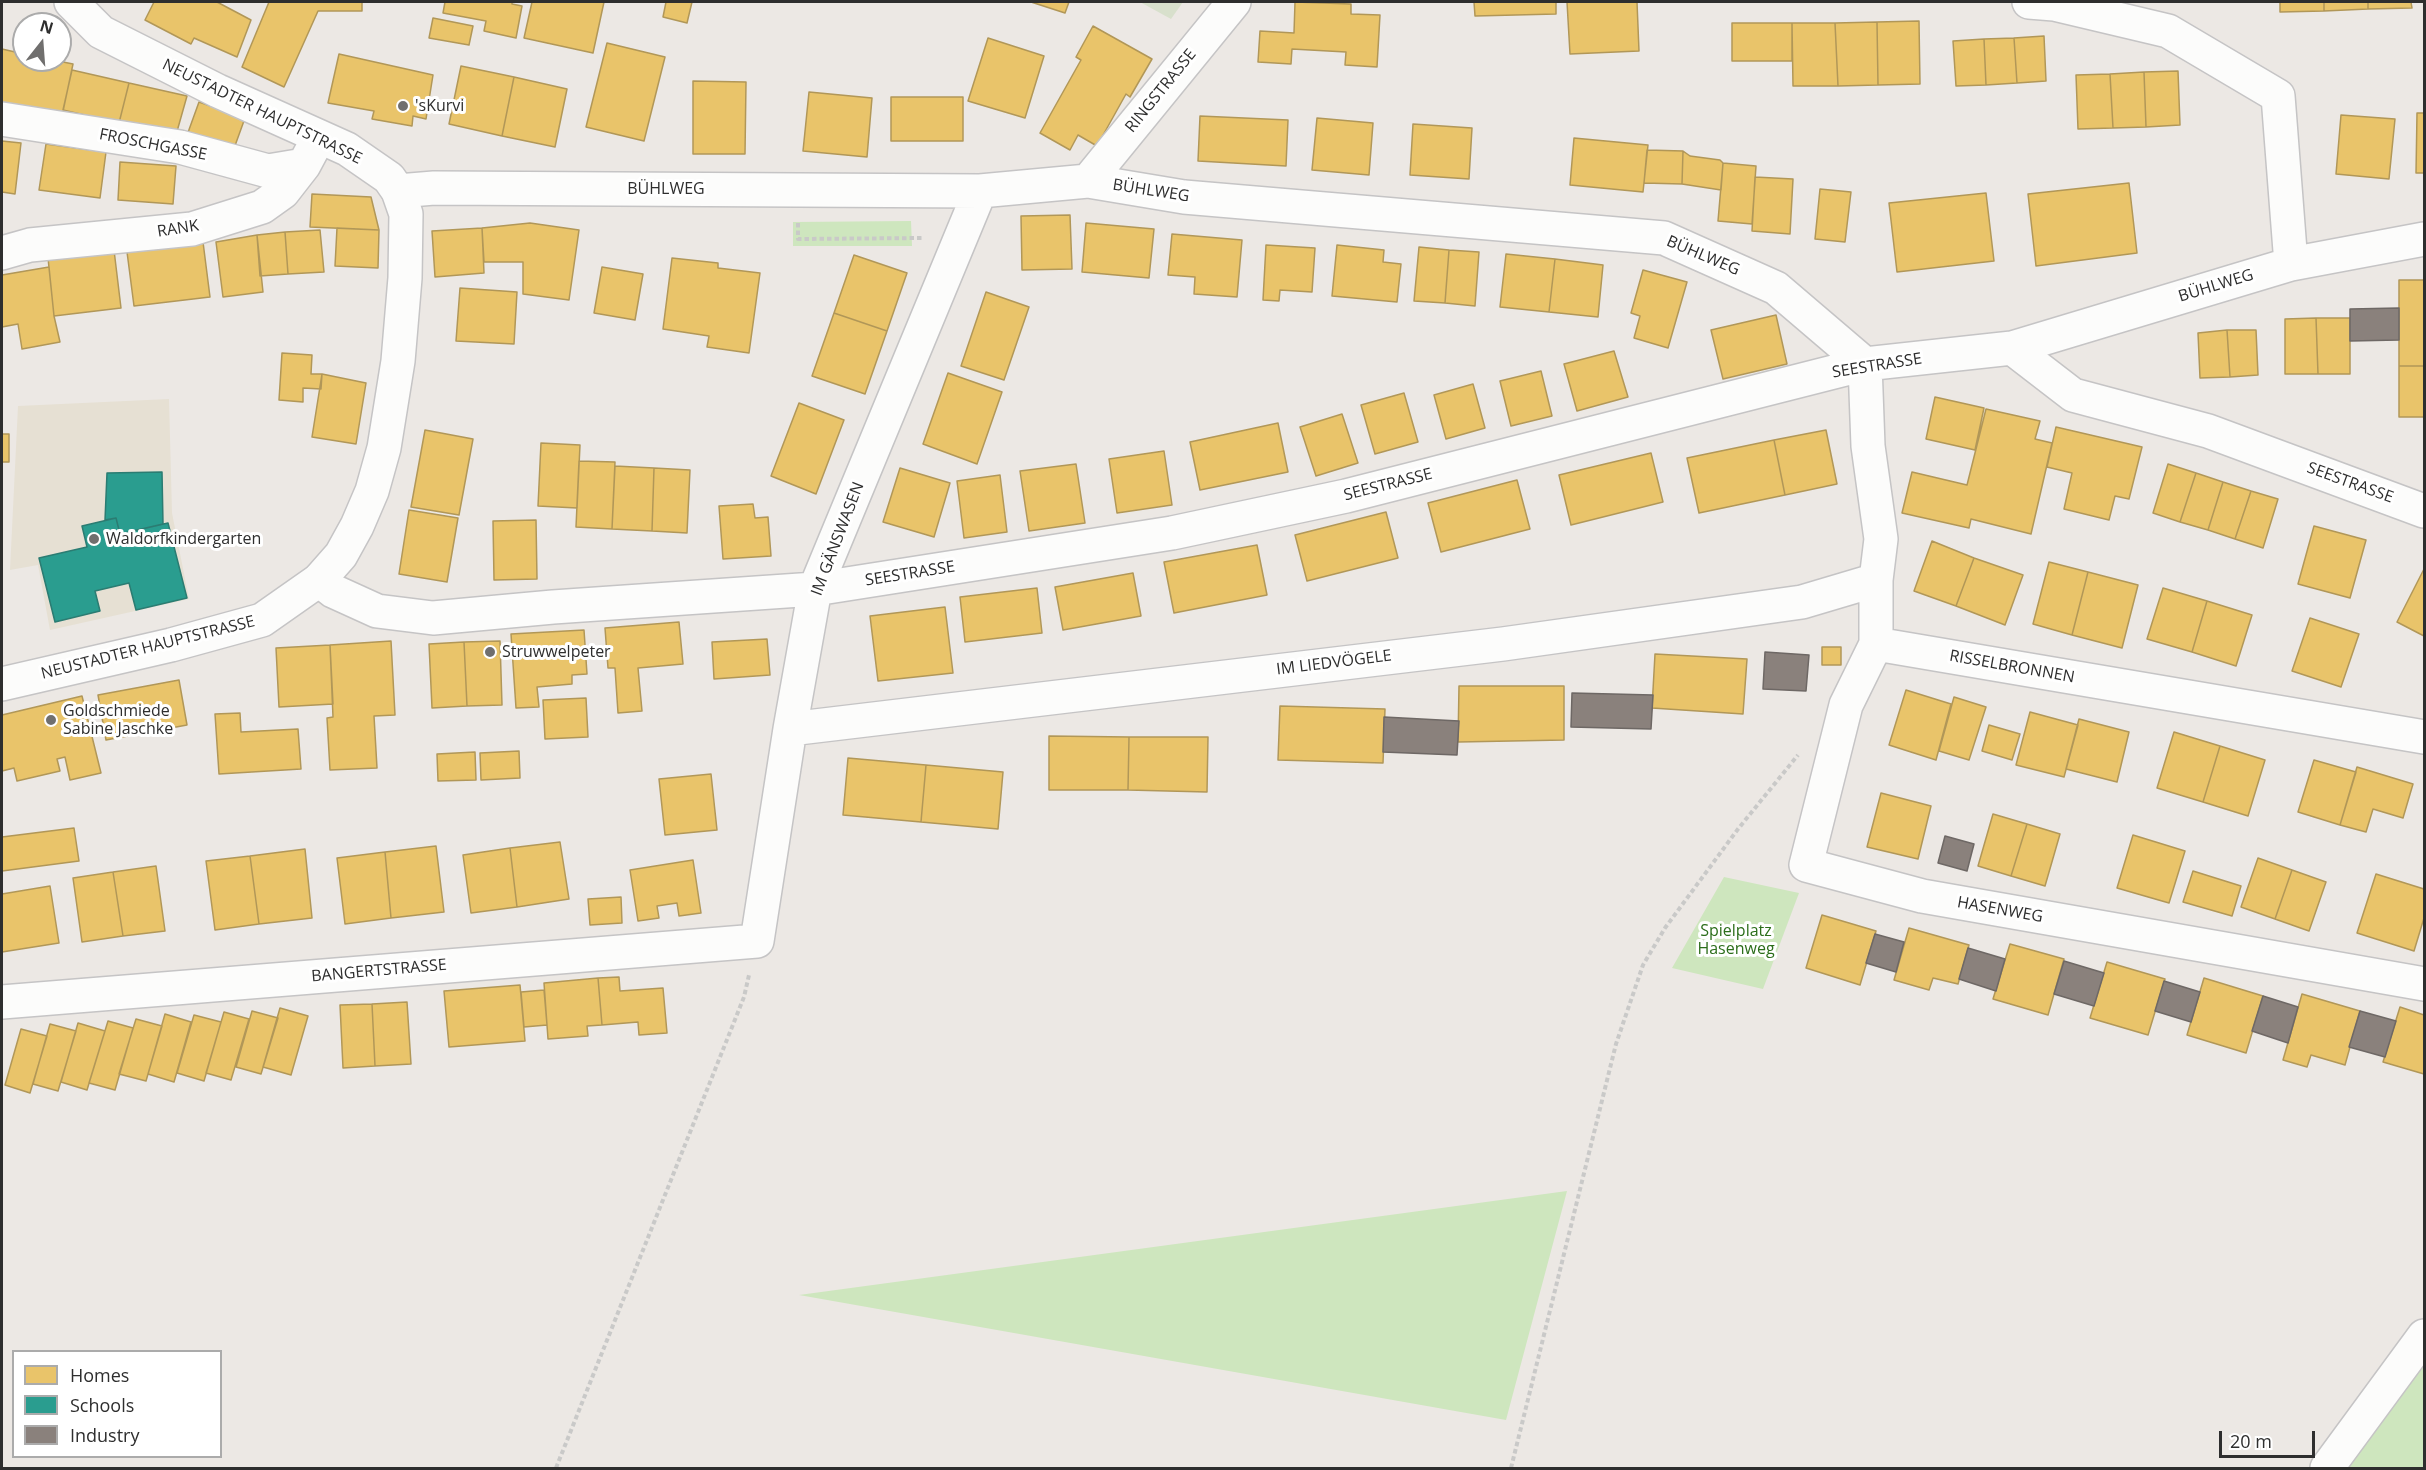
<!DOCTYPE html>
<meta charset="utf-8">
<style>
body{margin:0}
#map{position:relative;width:2426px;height:1470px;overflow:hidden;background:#ece8e4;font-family:"Open Sans",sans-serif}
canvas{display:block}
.frame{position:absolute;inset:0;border:3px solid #2e2e2e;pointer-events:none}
.legend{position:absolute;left:12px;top:1350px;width:210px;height:108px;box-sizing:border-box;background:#fff;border:2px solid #ababab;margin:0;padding:8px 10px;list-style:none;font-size:18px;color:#2e2e2e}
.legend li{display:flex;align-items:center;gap:12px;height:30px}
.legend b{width:30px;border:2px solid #ababab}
.north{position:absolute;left:12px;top:12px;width:60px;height:60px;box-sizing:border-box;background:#fff;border:2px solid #ababab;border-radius:50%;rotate:17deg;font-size:16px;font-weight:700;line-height:24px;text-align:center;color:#2e2e2e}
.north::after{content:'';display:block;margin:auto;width:21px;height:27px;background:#706f6e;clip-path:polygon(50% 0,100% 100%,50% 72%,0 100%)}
.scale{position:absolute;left:2219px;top:1431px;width:96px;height:27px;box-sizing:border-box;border:3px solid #2e2e2e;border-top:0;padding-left:8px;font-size:18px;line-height:21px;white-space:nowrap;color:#2e2e2e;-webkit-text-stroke:4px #fff;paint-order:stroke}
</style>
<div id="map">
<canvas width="2426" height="1470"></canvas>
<div class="frame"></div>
<ul class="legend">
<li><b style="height:16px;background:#e9c46a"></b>Homes</li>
<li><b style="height:16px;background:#2a9d8f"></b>Schools</li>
<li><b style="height:16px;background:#8a817c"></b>Industry</li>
</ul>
<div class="north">N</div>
<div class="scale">20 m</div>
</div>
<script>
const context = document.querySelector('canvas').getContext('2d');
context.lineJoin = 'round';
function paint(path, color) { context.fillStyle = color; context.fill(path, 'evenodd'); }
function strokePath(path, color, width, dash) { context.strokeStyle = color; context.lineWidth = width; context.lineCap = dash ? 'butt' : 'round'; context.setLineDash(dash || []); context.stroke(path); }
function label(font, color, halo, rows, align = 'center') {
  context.font = font + ' "Open Sans",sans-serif'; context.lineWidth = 6; context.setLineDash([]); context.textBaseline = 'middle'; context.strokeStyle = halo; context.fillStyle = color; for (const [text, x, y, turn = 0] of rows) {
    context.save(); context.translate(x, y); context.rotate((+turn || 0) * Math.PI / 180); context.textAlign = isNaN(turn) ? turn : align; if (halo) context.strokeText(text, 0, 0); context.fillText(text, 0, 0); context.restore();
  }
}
paint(new Path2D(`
 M169,399L172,513L189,599L50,630L38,565L10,570L18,406Z`), '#e6e0d3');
paint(new Path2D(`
 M911,221L912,246H793V222Z
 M1724,877L1799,893L1763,989L1672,968Z
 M1567,1191L1506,1420L799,1295Z
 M2424,1350V1468H2341Z`), '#cee6be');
paint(new Path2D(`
 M1140,2H1183L1171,19Z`), '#d8e0cc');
const homes = new Path2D(`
 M154,2H217L251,20L237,57L194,38L191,44L145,20Z
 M269,2H362V11H318L284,87L242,67Z
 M445,2H512V4L522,6L516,38L484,31L486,21L443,13Z
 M532,2H604L593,53L524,38Z
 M666,2H692L687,23L663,17Z
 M1031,2H1069L1065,13Z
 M1295,2L1351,4V14L1380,15L1377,67L1345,65L1346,52L1292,49L1291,64L1258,62L1260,31L1294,33Z
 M1474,2H1556V14L1475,16Z
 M1567,2H1637L1639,51L1570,54Z
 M2280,2H2324V11L2280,12Z
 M2324,2H2368V9L2324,11Z
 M2368,2H2411L2412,8L2368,9Z
 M433,18L473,26L469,45L429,38Z
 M1919,21L1920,84L1878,85L1877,22Z
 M1877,22L1878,85L1838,86L1835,23Z
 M1732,23H1792V61H1732Z
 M1792,23H1835L1838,86H1793Z
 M1093,26L1152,59L1130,97L1126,94L1097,146L1078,135L1070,150L1040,133L1081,60L1076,57Z
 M2044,36L2046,81L2017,83L2014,38Z
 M988,38L1044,56L1025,118L968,101Z
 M2014,38L2017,83L1986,85L1984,39Z
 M1984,39L1986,85L1956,86L1953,41Z
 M607,43L665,57L644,141L586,127Z
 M2,49L24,54V60H53L73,64L62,116L2,103Z
 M339,54L433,75L426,119L413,116L412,126L372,119L374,111L328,103Z
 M461,66L514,77L502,136L449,124Z
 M72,70L129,83L119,123L63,110Z
 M2178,71L2180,125L2146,127L2144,72Z
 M2144,72L2146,127L2113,128L2110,74Z
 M2110,74L2113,128L2078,129L2076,75Z
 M514,77L567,89L555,147L502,136Z
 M693,81L746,82L745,154H693Z
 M129,83L187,96L176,135L119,123Z
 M809,92L872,98L867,157L803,151Z
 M891,97H963V141H891Z
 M199,102L245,118L232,154L186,138Z
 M2417,113H2424V173H2416Z
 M2341,115L2395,119L2389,179L2336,174Z
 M1200,116L1288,120L1286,166L1198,161Z
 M1317,118L1373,123L1369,175L1312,170Z
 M1413,124L1472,128L1469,179L1410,175Z
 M1574,138L1648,145L1643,192L1570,185Z
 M2,141L21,143L15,194L2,192Z
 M46,144L106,152L100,198L39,190Z
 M1647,150L1683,151L1682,184L1644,183Z
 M1683,151L1690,156L1720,160L1723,163L1721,190L1682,184Z
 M120,162L176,166L173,204L118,200Z
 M1723,163L1756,166L1752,224L1718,221Z
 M1755,177L1793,179L1790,234L1752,231Z
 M2129,183L2137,253L2036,266L2028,194Z
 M1820,189L1851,192L1845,242L1815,239Z
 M1986,193L1994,261L1897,272L1889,203Z
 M312,194L371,197L379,230L310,227Z
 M1070,215L1072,269L1022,270L1021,216Z
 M530,223L579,230L569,300L523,294V262H484L482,228Z
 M1086,223L1154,229L1149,278L1082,272Z
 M337,228L379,230L378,268L335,266Z
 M482,228L484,273L435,277L432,231Z
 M320,230L324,272L288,274L285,232Z
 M285,232L288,274L260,276L257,235Z
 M1172,234L1242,240L1237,297L1194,294L1195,277L1168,275Z
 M257,235L263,292L223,297L216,242Z
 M203,242L210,297L134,306L127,252Z
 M1266,245L1315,248L1312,292L1280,290L1279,301L1263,300Z
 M1337,245L1384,250L1383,262L1401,264L1397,302L1332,296Z
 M1419,247L1449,250L1445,303L1414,301Z
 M114,250L121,308L54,316L48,258Z
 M1449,250L1479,252L1475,306L1445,303Z
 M1506,254L1555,259L1549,312L1500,307Z
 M854,255L907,273L887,331L834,313Z
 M672,258L718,263V268L760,273L749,353L707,347L709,336L663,329Z
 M1555,259L1603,265L1598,317L1549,312Z
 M49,267L54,316L60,342L22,349L18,324L2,327V275Z
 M602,267L643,274L635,320L594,313Z
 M1643,270L1687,282L1668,348L1634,338L1640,316L1631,313Z
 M2399,280H2424V366H2399Z
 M460,288L517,292L514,344L456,341Z
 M986,292L1029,307L1004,380L961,366Z
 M834,313L887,331L865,394L812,376Z
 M1776,315L1787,364L1723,379L1711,330Z
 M2316,318H2350V374H2318Z
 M2316,318L2318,374H2285V319Z
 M2227,330L2230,377L2200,378L2198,333Z
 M2227,330H2256L2258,375L2230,377Z
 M1614,351L1628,397L1577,411L1564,364Z
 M282,353L312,355L311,374H322L321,389L303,388V402L279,400Z
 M2399,366H2424V417H2399Z
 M1541,371L1552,416L1511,426L1500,381Z
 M948,373L1002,392L977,464L923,444Z
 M322,374L366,383L356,444L312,437Z
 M1473,384L1485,428L1446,439L1434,395Z
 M1404,393L1418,442L1375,454L1361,405Z
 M1935,397L1984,408L1975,450L1926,439Z
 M799,403L844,420L816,494L771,476Z
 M1986,409L2040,421L2035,439L2052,443L2031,534L1971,519L1969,528L1902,513L1912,472L1967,485Z
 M1342,414L1358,463L1316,476L1300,427Z
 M1278,423L1288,472L1200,490L1190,442Z
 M2056,427L2142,447L2129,499L2115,496L2109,520L2064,509L2072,473L2047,467Z
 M425,430L473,439L459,515L411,507Z
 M1826,430L1837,484L1785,495L1774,440Z
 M2,434H9V462H2Z
 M1774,440L1785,495L1699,513L1687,458Z
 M541,443L580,445L577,508L538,506Z
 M1164,451L1172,505L1117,513L1109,459Z
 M1651,453L1663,502L1571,525L1559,475Z
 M579,461L615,462L612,529L576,527Z
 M1076,464L1085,523L1029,531L1020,471Z
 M2168,464L2196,473L2180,522L2153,513Z
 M615,466L654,468L652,531L612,529Z
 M654,468L690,470L687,533L652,531Z
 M900,468L950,483L934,537L883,522Z
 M2196,473L2223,482L2208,530L2180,522Z
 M1000,475L1007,532L964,538L957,481Z
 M1517,480L1530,529L1441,552L1428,503Z
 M2223,482L2251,491L2235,539L2208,530Z
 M2251,491L2278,499L2263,548L2235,539Z
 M753,504L755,518L768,517L771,556L723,559L719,506Z
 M409,510L458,518L447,582L399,574Z
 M1386,512L1398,558L1307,581L1295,535Z
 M536,520L537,579L494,580L493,521Z
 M2314,526L2366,540L2350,598L2298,584Z
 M1932,541L1974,558L1956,606L1914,591Z
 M1257,545L1267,595L1174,613L1164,562Z
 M1974,558L2023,575L2005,625L1956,606Z
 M2049,562L2088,572L2072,635L2033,624Z
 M2424,569V636L2397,622Z
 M2088,572L2138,585L2122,648L2072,635Z
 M1133,573L1141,616L1063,630L1055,587Z
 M1037,588L1042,633L965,642L960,597Z
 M2163,588L2207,601L2192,652L2147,639Z
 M2207,601L2252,615L2236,666L2192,652Z
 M945,607L953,673L878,681L870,616Z
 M2310,618L2359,634L2341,687L2292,671Z
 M679,622L683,664L638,668L642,711L618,713L615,668H608L605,628Z
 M584,630L587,674L572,675V684L537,687L539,707L516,708L511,634Z
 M767,639L770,675L714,679L712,642Z
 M391,641L395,715L374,716L377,768L330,770L327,718L333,717L330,645Z
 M500,641L502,705L467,706L464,642Z
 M464,642L467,706L432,708L429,644Z
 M330,645L333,704L279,707L276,648Z
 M1822,647H1841V665H1822Z
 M1655,654L1747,659L1743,714L1652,708Z
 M179,680L187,725L106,740L98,695Z
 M1459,686H1564V740L1458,742Z
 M1906,690L1951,704L1936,760L1889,745Z
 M82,696L101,773L70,780L65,757L57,759L60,771L17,781L14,768L2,771V715Z
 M1954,697L1986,707L1969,760L1939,751Z
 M586,698L588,737L545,739L543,700Z
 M1280,706L1385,709L1383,763L1278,760Z
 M2030,712L2078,725L2064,777L2016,765Z
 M240,713L241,732L298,729L301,769L219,774L215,714Z
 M2079,719L2129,732L2117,782L2066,769Z
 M1989,725L2020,734L2012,760L1982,751Z
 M2174,732L2220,746L2203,802L2157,788Z
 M1049,736L1129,737L1128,790H1049Z
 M1129,737H1208L1207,792L1128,790Z
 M2220,746L2265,760L2248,816L2203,802Z
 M519,751L520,778L481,780L480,753Z
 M475,752L476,780L438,781L437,754Z
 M848,758L926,765L921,822L843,815Z
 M2314,760L2356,772L2340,825L2298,812Z
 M926,765L1003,772L998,829L921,822Z
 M2357,767L2413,784L2403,818L2373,809L2366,832L2340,825Z
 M711,774L717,830L665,835L659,779Z
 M1881,793L1931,806L1918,859L1867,847Z
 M1993,814L2027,824L2011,876L1978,866Z
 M2027,824L2060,834L2045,886L2011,876Z
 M74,828L79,861L2,871V837Z
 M2133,835L2185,851L2169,903L2117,888Z
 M560,842L569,899L517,907L510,848Z
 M436,846L444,912L391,918L385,852Z
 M510,848L517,907L471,913L463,855Z
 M305,849L312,918L259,924L250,856Z
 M385,852L391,918L345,924L337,858Z
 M250,856L259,924L215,930L206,861Z
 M2258,858L2292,870L2275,919L2241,907Z
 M693,860L701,913L679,916L677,903L657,906L659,918L638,921L630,870Z
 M156,866L165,931L123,936L113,872Z
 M2292,870L2326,882L2309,931L2275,919Z
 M2193,871L2241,886L2232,916L2183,902Z
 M113,872L123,936L82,942L73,878Z
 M2376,874L2424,889V918L2414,951L2357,933Z
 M50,886L59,943L2,952V894Z
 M621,897L622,923L590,925L588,899Z
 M1822,915L1876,931L1860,985L1806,968Z
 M1909,928L1969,945L1958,984L1933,978L1929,990L1894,980Z
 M2010,944L2064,959L2048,1015L1993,999Z
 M2107,962L2165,979L2148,1035L2090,1018Z
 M619,977L620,991L663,988L667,1033L639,1035L638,1022L602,1025L598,978Z
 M598,978L602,1025L587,1026L588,1036L548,1039L544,983Z
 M2204,978L2263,996L2246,1053L2187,1035Z
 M520,985L525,1041L449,1047L444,991Z
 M544,990L547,1025L524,1027L521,992Z
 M2302,994L2360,1011L2345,1065L2311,1055L2307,1067L2283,1060Z
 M407,1002L411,1064L375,1066L372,1004Z
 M372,1004L375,1066L343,1068L340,1005Z
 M2400,1007L2424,1015V1074L2383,1062Z
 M280,1008L308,1016L291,1075L263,1067Z
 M252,1011L278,1018L261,1074L236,1067Z
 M224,1012L249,1019L231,1080L206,1073Z
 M165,1014L191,1022L174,1082L148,1074Z
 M194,1015L221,1022L204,1081L177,1073Z
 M136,1019L162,1026L146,1081L119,1074Z
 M108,1021L133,1028L115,1090L89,1083Z
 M78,1023L105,1031L87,1090L61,1082Z
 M50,1024L76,1031L58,1091L33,1084Z
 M21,1029L47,1036L30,1093L5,1085Z`);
paint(homes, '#e9c46a');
strokePath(homes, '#b19758', 1.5);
const schools = new Path2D(`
 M162,472L163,524L120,534L116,518L105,520L107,473Z
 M116,518L120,534L168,523L187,598L136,610L129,583L95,591L100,611L55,622L39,558L87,547L82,526Z`);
paint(schools, '#2a9d8f');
strokePath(schools, '#2b7c72', 1.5);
const industry = new Path2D(`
 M2399,308V340L2350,341V309Z
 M1765,652L1809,655L1806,691L1763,689Z
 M1572,693L1653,695L1651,729L1571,727Z
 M1384,717L1459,721L1457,755L1383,752Z
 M1945,836L1974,844L1967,871L1938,863Z
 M1875,934L1904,942L1896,972L1866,963Z
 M1968,948L2005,959L1996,991L1959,979Z
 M2064,961L2104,973L2094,1006L2054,994Z
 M2164,981L2200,992L2191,1022L2155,1011Z
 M2263,996L2298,1007L2288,1043L2252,1031Z
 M2360,1011L2396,1021L2385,1057L2349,1047Z`);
paint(industry, '#8a817c');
strokePath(industry, '#6e6865', 1.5);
const street = new Path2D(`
 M2029,2L2054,4L2168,31L2278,96L2291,264
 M2,119L180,147L268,171L304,165
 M1088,181L1234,2
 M398,191L434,188L980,191L1088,181L1184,197L1664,238L1776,288L1865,364
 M2,253L30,245L192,229L262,207L283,192L304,165L319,137
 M2012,348L2073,395L2208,431L2424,511
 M1865,364L1868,446L1881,539L1876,580V644L1846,705L1806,865L1922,896L2424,984
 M319,580L333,591L377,611L433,618L553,607L815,589L1172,533L1346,496L1865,364L2012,348L2291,264L2424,239
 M1876,644L2424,737
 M790,729L1503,644L1802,602L1876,580
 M2,1002L757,941L790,729L815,589L980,191
 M2327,1468L2424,1336`);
const secondary = new Path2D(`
 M2,684L171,645L262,620L319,580L341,555L357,526L372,491L384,448L398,361L405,278L406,214L398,191L389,178L347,149L218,91L101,32L71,2`);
strokePath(street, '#c5c4c5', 36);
strokePath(secondary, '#c5c4c5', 36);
strokePath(new Path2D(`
 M798,223V239L924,238
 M556,1468L744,997L749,975
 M1511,1468L1616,1044L1643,965L1665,928L1738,829L1798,755`), '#c9c9c8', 4, [4.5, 3]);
strokePath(street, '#fcfcfb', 33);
strokePath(secondary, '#fcfcfb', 33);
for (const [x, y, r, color] of [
 [403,106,6,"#706f6e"],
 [94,539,6,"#706f6e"],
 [490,652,6,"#706f6e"],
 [51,720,6,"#706f6e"]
]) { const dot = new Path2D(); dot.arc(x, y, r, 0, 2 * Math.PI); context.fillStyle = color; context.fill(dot); strokePath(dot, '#fff', 2); }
label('16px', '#2e2e2e', '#fff', [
 ["RINGSTRASSE",1161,91,-51],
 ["NEUSTADTER HAUPTSTRASSE",262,112,26],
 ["FROSCHGASSE",153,145,11],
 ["BÜHLWEG",666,189],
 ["BÜHLWEG",1151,191,9],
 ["RANK",178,229,-9],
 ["BÜHLWEG",1703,256,23],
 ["BÜHLWEG",2216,286,-17],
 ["SEESTRASSE",1877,366,-9],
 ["SEESTRASSE",2350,483,20],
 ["SEESTRASSE",1388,485,-14],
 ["IM GÄNSWASEN",838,539,-69],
 ["SEESTRASSE",910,574,-9],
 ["NEUSTADTER HAUPTSTRASSE",148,648,-14],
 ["IM LIEDVÖGELE",1334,663,-7],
 ["RISSELBRONNEN",2012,667,10],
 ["HASENWEG",2000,910,10],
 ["BANGERTSTRASSE",379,971,-5]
]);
label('16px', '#2e2e2e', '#fff', [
 ["'sKurvi",415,106],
 ["Waldorfkindergarten",106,539],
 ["Struwwelpeter",502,652],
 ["Goldschmiede",63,711],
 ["Sabine Jaschke",63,729]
], 'left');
label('16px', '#2c6e1b', '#fff', [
 ["Spielplatz",1736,931],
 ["Hasenweg",1736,949]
]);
</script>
